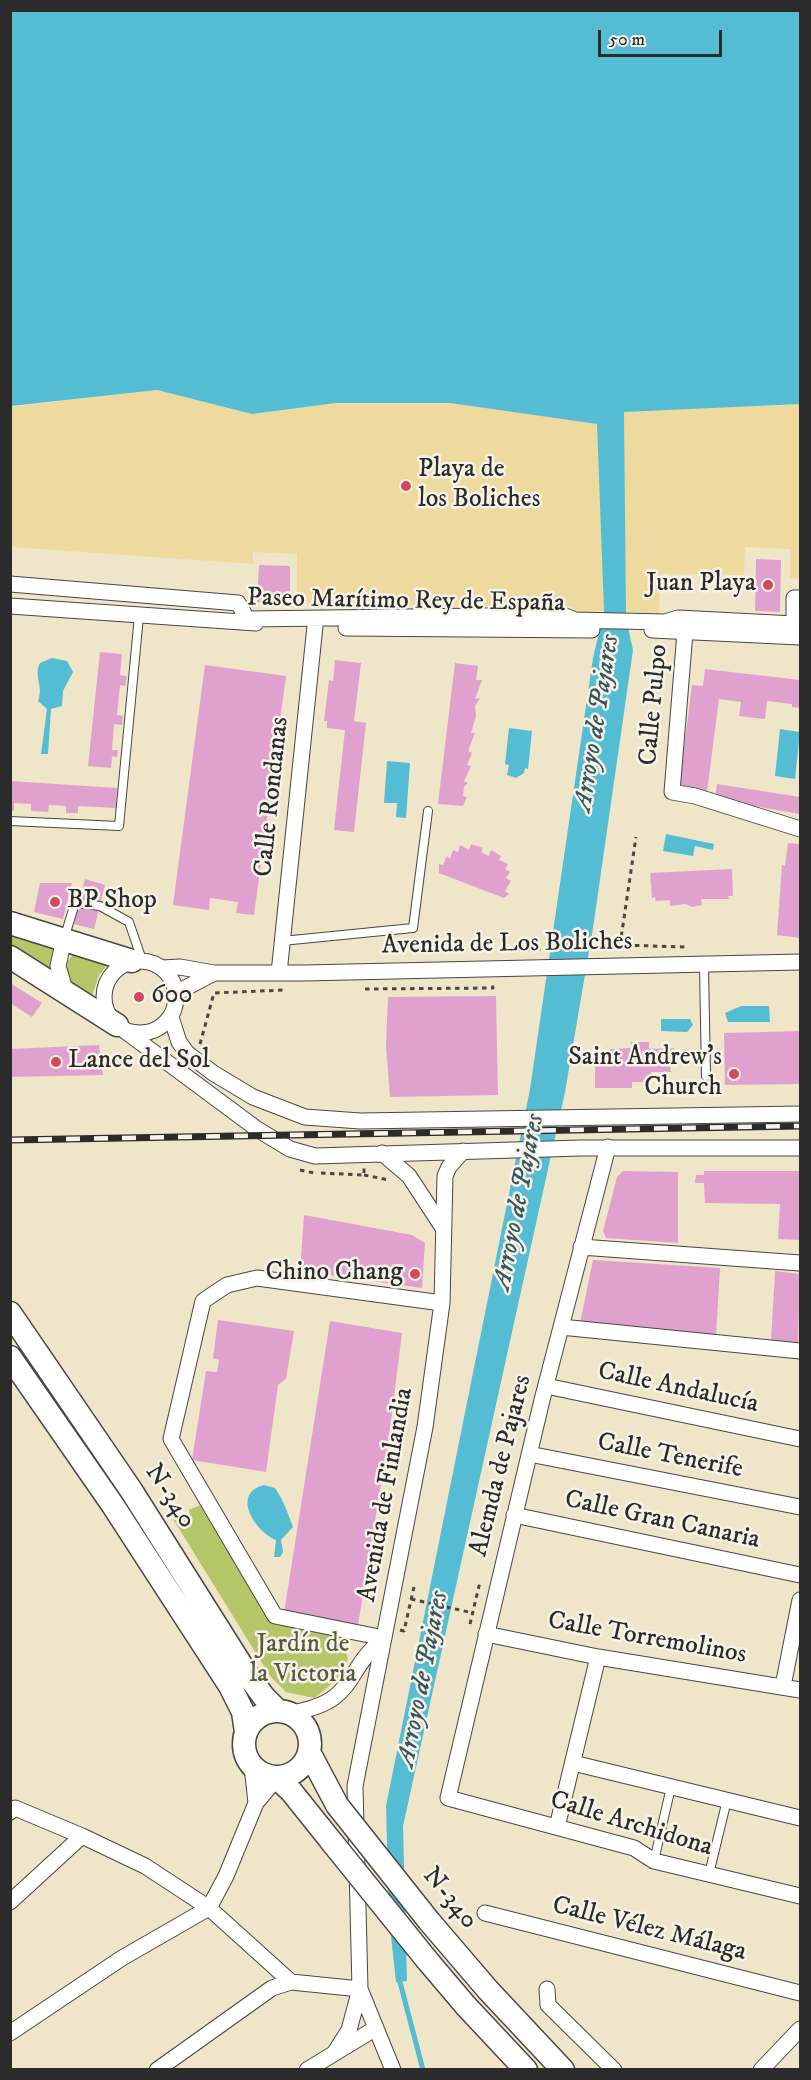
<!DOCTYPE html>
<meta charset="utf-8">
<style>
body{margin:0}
#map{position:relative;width:811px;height:2080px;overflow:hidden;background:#efe5c9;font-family:"IM FELL DW Pica",serif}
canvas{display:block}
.frame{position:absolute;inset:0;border:12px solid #2b2b2b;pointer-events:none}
.scale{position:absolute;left:598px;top:30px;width:124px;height:27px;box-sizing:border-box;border:3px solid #2b2b2b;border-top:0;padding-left:8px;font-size:18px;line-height:21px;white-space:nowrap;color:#2b2b2b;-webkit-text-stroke:4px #f7f3e8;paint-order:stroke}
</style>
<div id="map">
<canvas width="811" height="2080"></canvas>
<div class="frame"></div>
<div class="scale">50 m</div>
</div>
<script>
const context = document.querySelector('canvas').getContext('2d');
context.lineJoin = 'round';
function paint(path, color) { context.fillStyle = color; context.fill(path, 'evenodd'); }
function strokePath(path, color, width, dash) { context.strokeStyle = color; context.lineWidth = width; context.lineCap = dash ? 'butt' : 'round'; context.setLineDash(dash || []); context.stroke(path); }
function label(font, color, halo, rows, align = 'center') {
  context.font = font + ' "IM FELL DW Pica",serif'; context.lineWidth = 5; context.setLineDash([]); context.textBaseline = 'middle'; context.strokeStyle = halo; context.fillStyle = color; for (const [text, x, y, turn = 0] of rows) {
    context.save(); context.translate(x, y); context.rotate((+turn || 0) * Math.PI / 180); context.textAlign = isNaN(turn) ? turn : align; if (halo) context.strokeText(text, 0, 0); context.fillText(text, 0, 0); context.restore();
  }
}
paint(new Path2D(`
 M11,927L55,947L51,967L52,978L11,948Z
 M73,954L112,960L99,975L92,996L68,979L65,965Z
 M200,1505L269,1620L341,1634L348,1659L338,1679L314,1698L286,1692L270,1676L173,1519L183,1522L190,1515L189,1510Z`), '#b5c669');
paint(new Path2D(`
 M157,390L252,414L336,403H450L597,424L624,411L800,404V579L790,578V549L745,547L744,575L661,574L659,614L604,611L575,613L572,606L297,604V554L253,552V564L11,547L10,407Z`), '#eeda9e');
paint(new Path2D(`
 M10,11H800V404L624,412L626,618L633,650L593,928L565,1092L403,1826L407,1981L396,1982L389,1918L386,1806L530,1089L593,658L604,611L597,424L450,403H336L252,414L157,390L11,406Z
 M52,658L67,661L73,672L63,691L62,706L51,709L48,754H41L47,709L38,701C44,685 33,676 40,663Z
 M509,728L532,731L528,769L525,768L524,773L516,778L507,775L509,765L505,764Z
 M780,729L800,732L795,779L775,776Z
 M387,761L410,763L406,818L396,817L397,803H384Z
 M666,834L714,844L713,850L695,846L693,856L663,851Z
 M741,1006H769L770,1022H728L725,1013Z
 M661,1019H690L693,1025L687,1032L661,1031Z
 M264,1485L275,1488C284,1501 288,1514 293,1527L281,1540L283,1552L280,1557H274L276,1540C256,1532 230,1494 264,1485Z`), '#55bdd3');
strokePath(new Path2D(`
 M400,1982L423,2070`), '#55bdd3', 5);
paint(new Path2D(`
 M756,559L781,560L780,612L755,611Z
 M259,565L290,566V603L257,602Z
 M100,652L122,654L120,675L127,676L125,686L120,685L117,715L123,716L122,725L114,724L112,750H118L117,757L112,756L111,768L88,766Z
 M335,660L361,663L354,721L366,723L354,832L334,830L345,730L327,728V721H324L329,680L333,681Z
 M455,663L478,666L476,680H482L475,699L480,698L475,706L476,716L471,733H475L468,751L472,753L467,765L471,766L464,781L468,783L464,787L463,796L467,797L463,806L438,804Z
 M205,665L286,676L254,915L236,913L238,902L210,898L209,910L173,905Z
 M705,669L800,680V708L792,707V704L767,701L765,719L739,716L741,702L719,699L707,792L679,788L692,685L703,686Z
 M10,781L117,788L116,808L78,806V813H66V806L49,805L48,812L31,811V804L14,803V811L10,810Z
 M717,784L800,797V814L718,800L715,798Z
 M788,843L800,844V938L777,935L782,865L785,866Z
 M471,844L483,848L481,852L489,856L491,850L501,856L499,860L508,864L505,869L510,872L506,878L511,881L505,891L509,894L504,898L439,873V864L443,865L447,856L450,859L453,850L458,852L460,845L469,850Z
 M732,869L733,896H728L729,899H701L702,905L692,907L686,904L670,906V900L656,901L655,897L652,898L650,873Z
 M85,879L105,885L94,929L74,924Z
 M40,883H72L63,919L34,912Z
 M10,983L42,1003L32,1017L10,1003Z
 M496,996L498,1095L390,1097L386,1046L388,997Z
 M800,1031V1084L725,1085L724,1033Z
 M631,1042H649V1049L674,1048L675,1065H670L671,1072H651V1082H632V1088H595V1062H598V1053H610V1049L631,1048Z
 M99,1045L103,1075L10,1077V1049Z
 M623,1171L678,1172V1243L606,1238L603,1231L617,1177Z
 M704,1171H800V1240L778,1239L780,1204L705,1203L704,1183H695L696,1175H704Z
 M304,1215L412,1235L425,1243L422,1288L300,1271Z
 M593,1260L720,1268L716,1337L580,1323Z
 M775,1271L800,1274L798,1345L771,1341Z
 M218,1320L294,1331L286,1379L278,1385L266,1472L192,1460L206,1371L217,1372L219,1360L213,1358Z
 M330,1321L402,1333L390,1429L358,1625L284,1613Z`), '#e1a1cf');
const lane = new Path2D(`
 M10,821L119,826L139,616
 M64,939L75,903L100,906L129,922L142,960
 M282,941L413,928L428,811
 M704,966L706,1076
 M654,1861L671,1787
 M709,1874L727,1800`);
const street = new Path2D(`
 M10,584L238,603L247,619L563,615L575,620L665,622L678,618L794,624V598H800
 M10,606L256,623
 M346,628L592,630
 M652,630L800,637
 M685,632L672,792L695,796L800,829
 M64,939L58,966L66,993
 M104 997a36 36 0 1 1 72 0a36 36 0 1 1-72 0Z
 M162,968L180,967L214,973H304L800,962
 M279,973L315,626
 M176,993L214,973
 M171,1017L179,1042L187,1053L213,1073L253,1097L305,1117L360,1121L800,1114
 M125,1031L257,1129L290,1149L315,1156L581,1148H800
 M608,1147L542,1400L448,1798L634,1848L654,1861L800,1896
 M382,1153L409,1176L443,1228
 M581,1247L800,1263
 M561,1327L800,1351
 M546,1386L800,1439
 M529,1454L800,1507
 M514,1515L800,1575
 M486,1634L598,1657L800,1690
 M384,1638L275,1616L171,1439L203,1301L227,1285L257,1278L442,1303
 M783,1686L800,1600
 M291,1713C359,1701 342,1672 384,1638
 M573,1763L800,1818
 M252,1766L256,1803
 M10,1812L15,1808L82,1836L145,1866L209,1908L291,1982L360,1989
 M557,1827L598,1657
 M10,1902L82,1836
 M485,1913L800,1993
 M360,1989L393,2070
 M547,1989L548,2005L614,2070
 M10,2033L122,1958L209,1908L226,1876L256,1803L277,1778
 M335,2052L349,2030L360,1989L355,1786L425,1427L442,1303L445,1176L449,1167L463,1151
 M157,2070L272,1988L291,1982
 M307,2070L376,2028
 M761,2070L800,2029`);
const primary = new Path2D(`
 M10,923L132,961
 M10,957L117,1025
 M10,1313L131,1490L247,1674L264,1697L278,1711
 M10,1357L112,1504L230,1686L243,1712L246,1732
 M244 1744a33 33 0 1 1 66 0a33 33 0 1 1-66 0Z
 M309,1752L337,1805
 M277,1778L291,1791L331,1841
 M429,1921L488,1990L563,2070
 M427,1960L466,2006L526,2070`);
strokePath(lane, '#484743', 10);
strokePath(street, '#484743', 17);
strokePath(primary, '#484743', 25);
strokePath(new Path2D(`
 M620,945L636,837
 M500,951L620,945L685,947
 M365,989L493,988L492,984
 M200,1044L214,993L284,990
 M300,1170L314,1173
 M321,1173L364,1175V1168
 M364,1175L389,1180
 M411,1599L473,1613
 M470,1624L479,1586L483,1587
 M400,1630L404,1631L414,1587`), '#484743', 3, [4.5, 4.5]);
strokePath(lane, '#fff', 8);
strokePath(street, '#fff', 15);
strokePath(primary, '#fff', 22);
const rail = new Path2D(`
 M10,1140L800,1126`);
strokePath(rail, '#2b2b2b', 7);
strokePath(rail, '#f7f3e8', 4.5, [14]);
const primaryBridge = new Path2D(`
 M337,1805L429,1921
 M331,1841L427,1960`);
strokePath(primaryBridge, '#484743', 25, []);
strokePath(primaryBridge, '#fff', 22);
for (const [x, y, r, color] of [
 [406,486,6,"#d1495b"],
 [768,585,6,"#d1495b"],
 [55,902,6,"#d1495b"],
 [139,997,6,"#d1495b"],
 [56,1062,6,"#d1495b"],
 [734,1074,6,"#d1495b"],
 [415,1274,6,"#d1495b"]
]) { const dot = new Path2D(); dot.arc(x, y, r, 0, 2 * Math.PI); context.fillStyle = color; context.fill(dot); strokePath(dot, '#f7f3e8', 2); }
label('26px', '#2b2b2b', '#f7f3e8', [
 ["Playa de",418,471],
 ["los Boliches",418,501],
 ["Juan Playa",756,585,"right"],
 ["BP Shop",67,902],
 ["600",151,997],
 ["Saint Andrew's",722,1059,"right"],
 ["Church",722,1089,"right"],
 ["Lance del Sol",68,1062],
 ["Chino Chang",403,1274,"right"]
], 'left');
label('26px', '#2b2b2b', '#f7f3e8', [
 ["Paseo Marítimo Rey de España",406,602,1],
 ["Calle Pulpo",655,705,-85],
 ["Calle Rondanas",273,797,-84],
 ["Avenida de Los Boliches",507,945,-1],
 ["Calle Andalucía",678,1389,12],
 ["Calle Tenerife",670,1457,11],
 ["Alemda de Pajares",502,1466,-76],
 ["Avenida de Finlandia",387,1495,-80],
 ["N-340",169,1497,57],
 ["Calle Gran Canaria",662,1521,12],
 ["Calle Torremolinos",647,1639,10],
 ["Calle Archidona",631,1825,17],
 ["N-340",449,1899,51],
 ["Calle Vélez Málaga",649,1930,14]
]);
label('26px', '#545a3e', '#f7f3e8', [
 ["Jardín de",303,1646],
 ["la Victoria",303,1676]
]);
label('italic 27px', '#38575d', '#f7f3e8', [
 ["Arroyo de Pajares",598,723,-81],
 ["Arroyo de Pajares",520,1202,-79],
 ["Arroyo de Pajares",424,1679,-79]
]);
</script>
